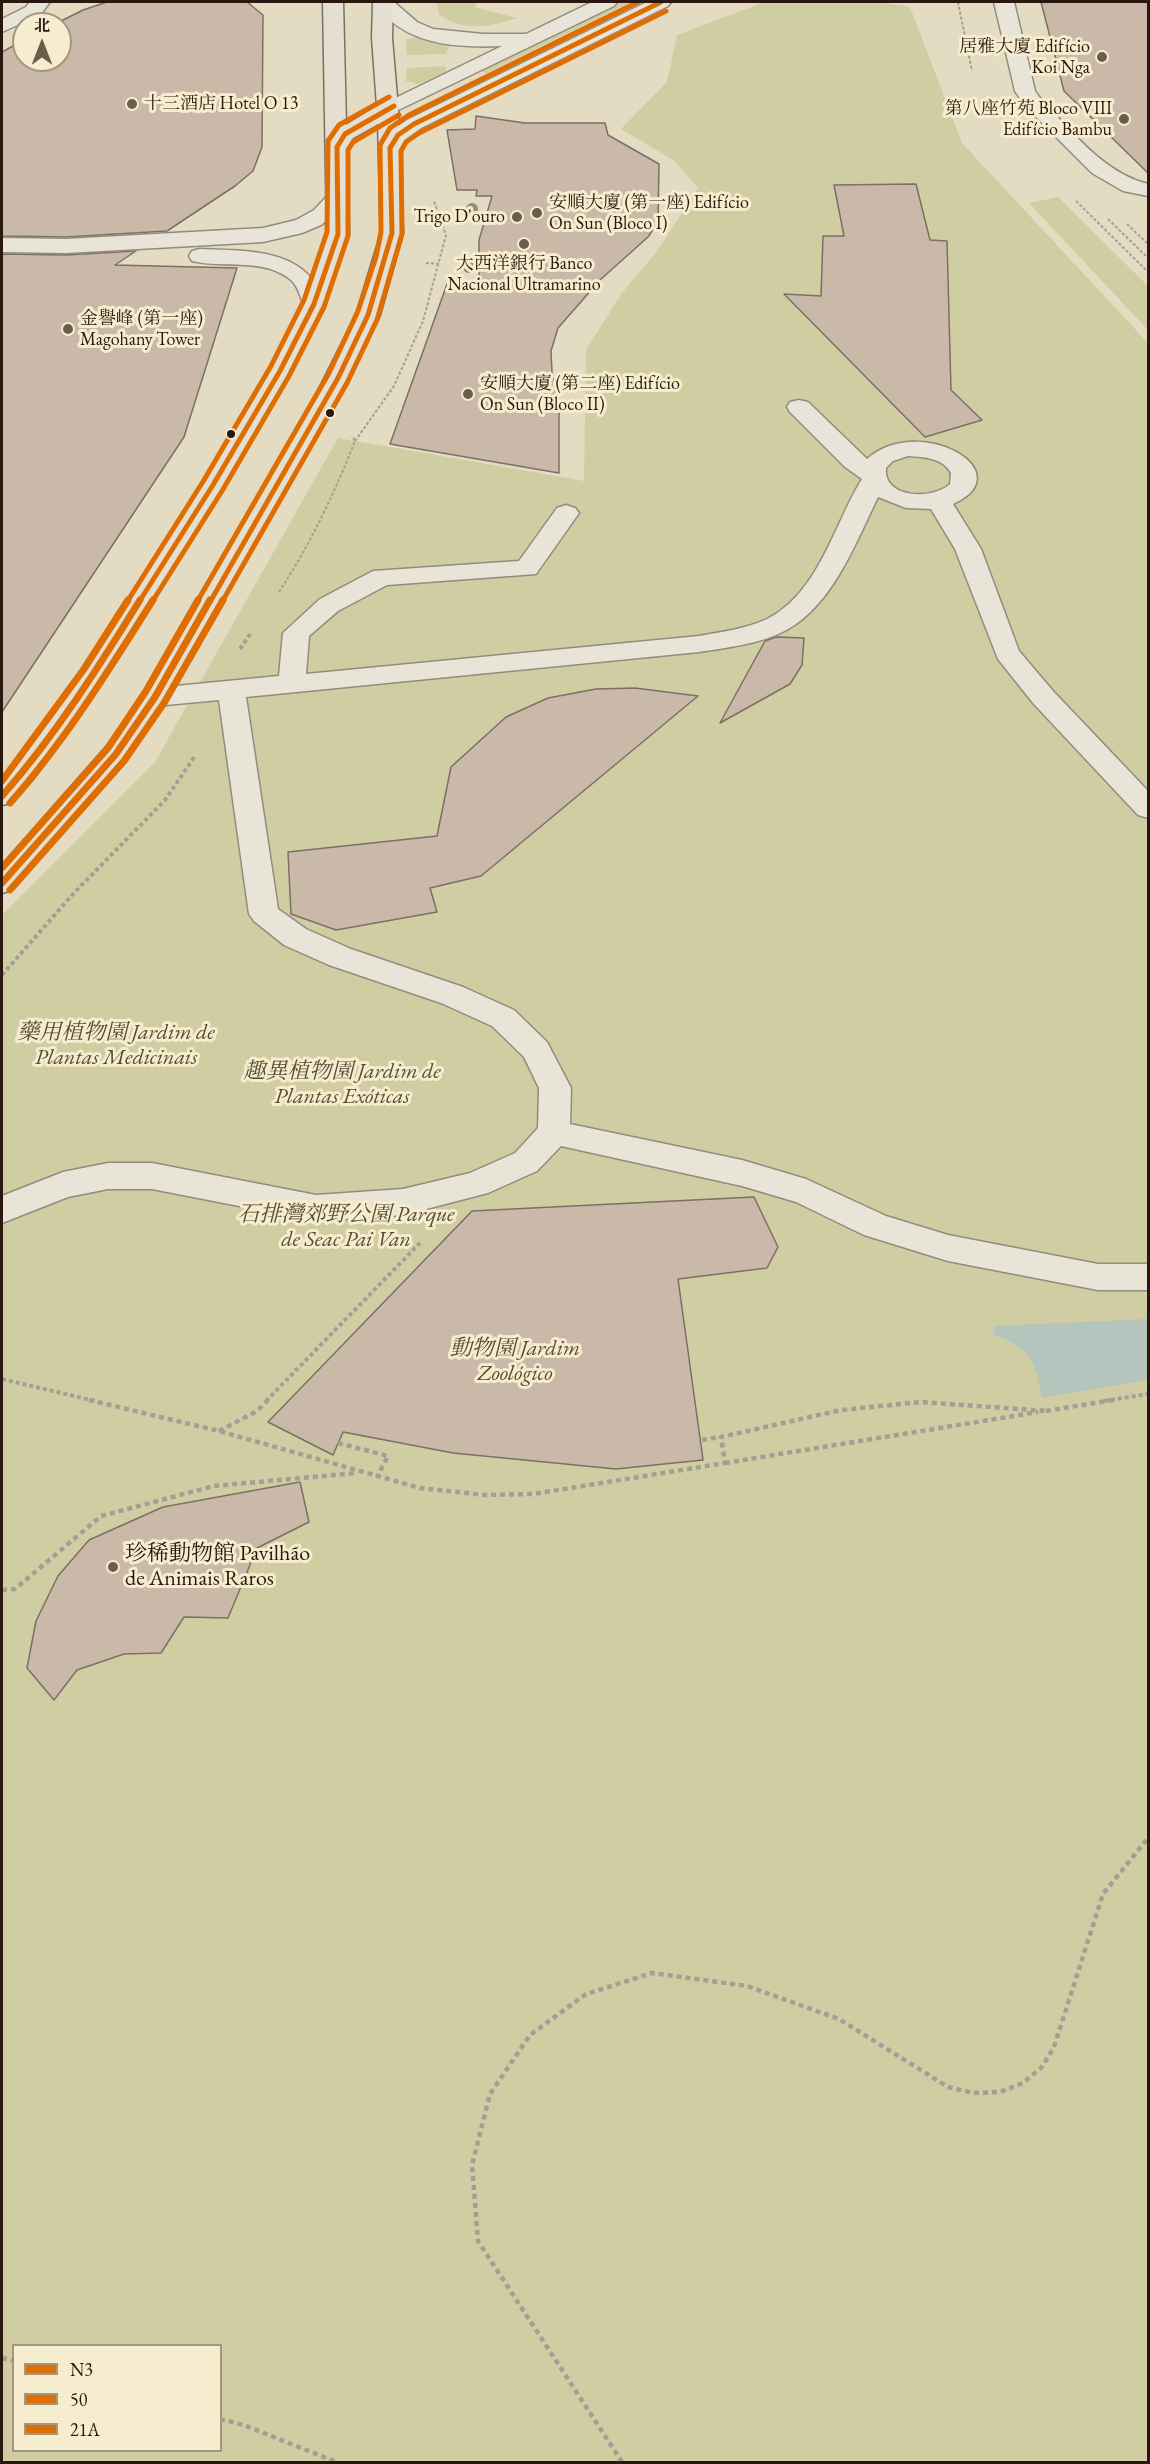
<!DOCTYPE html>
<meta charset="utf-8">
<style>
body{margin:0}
#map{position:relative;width:1150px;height:2464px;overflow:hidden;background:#e3dbc2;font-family:"EB Garamond","Noto Serif SC",serif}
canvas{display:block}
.frame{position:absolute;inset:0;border:3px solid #2a1810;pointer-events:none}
.legend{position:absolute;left:12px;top:2344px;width:210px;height:108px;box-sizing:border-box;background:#f6ecce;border:2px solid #a49782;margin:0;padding:8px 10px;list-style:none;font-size:18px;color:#2a1810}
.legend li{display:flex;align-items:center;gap:12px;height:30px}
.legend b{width:30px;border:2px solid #a49782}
.north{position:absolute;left:12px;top:12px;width:60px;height:60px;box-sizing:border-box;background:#f6ecce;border:2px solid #a49782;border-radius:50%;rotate:0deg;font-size:16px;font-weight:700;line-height:24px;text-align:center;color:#2a1810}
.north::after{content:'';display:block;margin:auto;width:21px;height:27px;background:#6b5c4e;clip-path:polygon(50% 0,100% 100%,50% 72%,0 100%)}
</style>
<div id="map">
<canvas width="1150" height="2464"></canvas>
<div class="frame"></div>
<ul class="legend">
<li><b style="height:8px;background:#df6e02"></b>N3</li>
<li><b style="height:8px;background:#df6e02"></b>50</li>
<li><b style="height:8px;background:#df6e02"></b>21A</li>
</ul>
<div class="north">北</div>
</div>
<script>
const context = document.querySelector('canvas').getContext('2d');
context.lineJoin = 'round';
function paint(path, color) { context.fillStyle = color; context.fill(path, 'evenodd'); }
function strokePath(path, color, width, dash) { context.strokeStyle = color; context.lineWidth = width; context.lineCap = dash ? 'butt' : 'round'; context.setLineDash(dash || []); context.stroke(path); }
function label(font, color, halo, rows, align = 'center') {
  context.font = font + ' "EB Garamond","Noto Serif SC",serif'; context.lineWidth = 6; context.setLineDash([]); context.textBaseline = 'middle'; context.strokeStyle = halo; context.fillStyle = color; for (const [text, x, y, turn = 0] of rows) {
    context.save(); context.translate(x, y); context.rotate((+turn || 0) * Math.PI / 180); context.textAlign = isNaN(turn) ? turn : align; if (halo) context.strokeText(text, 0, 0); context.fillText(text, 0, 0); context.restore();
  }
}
paint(new Path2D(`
 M437,2H478L474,7L517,18C487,27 467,32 439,15Z
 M619,2H631L486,73L481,70Z
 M765,2H877L910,7L962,143L1148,343V2462H2V915L155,762L338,438L584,481L586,350L622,293L658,250L698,188L675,161L621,129L667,82L677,35ZM14,2346H220V2450H14Z
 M415,37L450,45L446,54L407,55L406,40Z
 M445,66L447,73L418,84L406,81L407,68Z
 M1058,197L1148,286V330L1029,203Z`), '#d0cda3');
paint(new Path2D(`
 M1148,1319V1380L1042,1398C1037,1363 1028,1346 994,1335V1326Z`), '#b5c4bc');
const building = new Path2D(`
 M107,2H247L263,15L262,147L253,171L235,186L167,231L66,237L2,236V52L24,40V60H60V24H55L83,10Z
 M1041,2H1149V174L1064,91Z
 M476,116L525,123H605L608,135L659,164L658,222L648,237L600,280L558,328L551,351L552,373L559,399V473L390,444L447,284H479V240L492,196H476L477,190H457L447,130L475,129Z
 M916,184L930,240L947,241L951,390L982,420L925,437L784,294L821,296L823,236H844L834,185Z
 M136,251L115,265L237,268L184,437L2,712V254L66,255Z
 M776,637L804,638L802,665L790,684L720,723L765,641Z
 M635,688L698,696L481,876L430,888L437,912L336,930L291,914L288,852L437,836L451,767L506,717L548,698L596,689Z
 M754,1197L778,1247L767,1268L678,1279L703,1460L616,1469L453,1453L343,1432L333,1455L268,1422L472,1211Z
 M300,1482L309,1522L257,1548L228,1618L184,1617L161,1653L124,1654L77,1670L54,1700L27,1668L36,1621L58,1576L89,1540L163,1507Z`);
paint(building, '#cab9a8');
strokePath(building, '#797164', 1.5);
const minor = new Path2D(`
 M30,2H50L40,15L2,32V19L26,7Z
 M374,2H394L417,22L433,29L483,34H526L592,2H617L614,6L388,115L381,113L378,109L381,105L502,46C454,48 403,45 374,2Z
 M647,2H671L668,6L421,128L406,139L398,153H382L379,148L391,131L407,120Z
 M994,2H1014L1035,91L1040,98C1071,130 1103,173 1148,184V196L1123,191L1092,173L1025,106L1015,91Z
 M337,192L345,194L348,199L337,212L321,225L302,233L263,242L66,253L2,252V238L66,239L263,228L296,220L314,210L329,194Z
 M200,249C250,251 308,248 325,304L322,309H306C300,300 300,288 291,280C264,257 224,269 192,261L189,256L192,251Z
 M799,400L808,402L867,459C919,412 1024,472 953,504L981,549L1019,651L1053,691L1148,791V818L1138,815L1033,703L998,659L955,549L931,509L906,508L878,497C857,540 836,596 796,624C769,643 731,647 699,652L246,697L278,909L306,929L351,949L463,987L514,1010L547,1042L571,1088L570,1124L742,1160L806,1179L886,1216L948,1235L1098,1264H1148V1290H1098L948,1261L864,1235L796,1202L742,1186L561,1146L537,1171L488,1193L403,1215L316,1221L152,1189H108L68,1197L2,1223V1196L63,1172L108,1163H152L316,1195L403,1189L470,1173L515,1153L538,1128L539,1088L524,1057L492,1026L441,1003L329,965L284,945L254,921L249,914L219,700L155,706L145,703L141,697L145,691L155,688L279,676L283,633L320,599L373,571L519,561L557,508L566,505L575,508L579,513L536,574L387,585L338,611L309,636L306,674L699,636C722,632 745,629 767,619C819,593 834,524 862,479L845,467L790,412L787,407L790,402ZM908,456C924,457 943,458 951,473L950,484C933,500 883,499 886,468L893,461Z`);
const major = new Path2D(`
 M323,2H343L346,125L377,106L372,38L373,2H393L392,38L398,109L403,233L380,315L339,397L165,703L126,761L12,890L2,893V865L106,747L143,694L315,397L356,315L381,233L378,124L353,138L347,148L349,234L325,304L292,371L225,485L103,681L34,778L12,803L2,805V779L83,669L201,485L268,371L303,304L327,234Z`);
strokePath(minor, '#938b7d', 3);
strokePath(major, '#797164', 3);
strokePath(new Path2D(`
 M958,2L972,71
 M1076,201L1148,272
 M1108,219L1148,258
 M1127,224L1148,244
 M426,263L440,264
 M355,441L394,386L423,321L446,235L434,201
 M279,592C310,545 334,494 355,441L352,436`), '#a49f95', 2, [3, 2]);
strokePath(new Path2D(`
 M240,649L251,633
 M2,975L73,894L165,800L195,756
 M2,1379L95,1401
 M266,1401L420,1243
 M1104,1401L1148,1394`), '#a49f95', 4, [4, 3]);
strokePath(new Path2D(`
 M89,1400L219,1431L420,1488L485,1495L533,1494L725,1463L721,1437L841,1410L921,1402L1047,1411
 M1046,1411L1113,1400
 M219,1431L257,1411L268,1400
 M702,1440L721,1437
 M338,1443L388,1456L377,1477
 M725,1463L1038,1412
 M2,1590L15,1589L101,1516L214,1486L356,1473
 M2,2358L14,2361
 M220,2419L244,2425L336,2462
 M622,2462L478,2241L472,2165L490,2094L530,2035L586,1994L652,1973L747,1986L839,2019L948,2087L974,2093L1000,2092L1023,2083L1042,2067L1054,2047L1103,1894L1148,1838`), '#a49f95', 4.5, [5, 4]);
paint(minor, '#e8e4d7');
paint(major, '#e4dfd1');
strokePath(new Path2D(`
 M139,602L213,485L280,371L314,304L338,234L337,147L345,134L394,106
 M210,602L338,378L368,315L392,233L390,148L398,135L414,124L661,2`), '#df6e02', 5);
strokePath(new Path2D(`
 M2,796C55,736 98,668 140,600
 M2,883L116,754L155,697L210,600`), '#df6e02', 7);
strokePath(new Path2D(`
 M152,602L222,491L289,376L324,307L348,236V150L353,142L399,115
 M222,602L347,383L377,320L402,234L401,151L406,142L419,133L666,11`), '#df6e02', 5);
strokePath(new Path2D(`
 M10,803C65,741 109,670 153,600
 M10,890L124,761L164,703L223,600`), '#df6e02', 7);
strokePath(new Path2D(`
 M127,602L204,480L271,366L304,300L327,232L328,141L339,125L389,97
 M197,602L329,373L358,311L376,257L381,232L380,145L390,128L409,115L638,2`), '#df6e02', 5);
strokePath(new Path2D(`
 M2,781L84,669L128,600
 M2,868L108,748L146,691L198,600`), '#df6e02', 7);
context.fillStyle = '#968c74';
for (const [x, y] of [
 [472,209],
 [469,267]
]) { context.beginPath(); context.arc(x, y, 6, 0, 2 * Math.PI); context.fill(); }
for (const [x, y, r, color] of [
 [1102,57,6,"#6b5c4e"],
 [132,104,6,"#6b5c4e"],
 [1124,119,6,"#6b5c4e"],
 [537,213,6,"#6b5c4e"],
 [517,217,6,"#6b5c4e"],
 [524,244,6,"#6b5c4e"],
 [68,329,6,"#6b5c4e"],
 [468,394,6,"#6b5c4e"],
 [330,413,5,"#2a1810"],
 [231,434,5,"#2a1810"],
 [113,1567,6,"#6b5c4e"]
]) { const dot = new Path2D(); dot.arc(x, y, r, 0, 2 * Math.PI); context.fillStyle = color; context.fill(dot); strokePath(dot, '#f6ecce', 2); }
label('18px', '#2a1810', '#f6ecce', [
 ["居雅大廈 Edifício",1090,47,"right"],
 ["Koi Nga",1090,68,"right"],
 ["十三酒店 Hotel O 13",144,104],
 ["第八座竹苑 Bloco VIII",1112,109,"right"],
 ["Edifício Bambu",1112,130,"right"],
 ["安順大廈 (第一座) Edifício",549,203],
 ["On Sun (Bloco I)",549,224],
 ["Trigo D'ouro",505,217,"right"],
 ["大西洋銀行 Banco",524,264,"center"],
 ["Nacional Ultramarino",524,285,"center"],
 ["金譽峰 (第一座)",80,319],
 ["Magohany Tower",80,340],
 ["安順大廈 (第二座) Edifício",480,384],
 ["On Sun (Bloco II)",480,405]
], 'left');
label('italic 22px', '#574b34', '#f6ecce', [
 ["藥用植物園 Jardim de",116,1033],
 ["Plantas Medicinais",116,1058],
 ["趣異植物園 Jardim de",342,1072],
 ["Plantas Exóticas",342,1097],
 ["石排灣郊野公園 Parque",346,1215],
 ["de Seac Pai Van",346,1240],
 ["動物園 Jardim",515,1349],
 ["Zoológico",515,1374]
]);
label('22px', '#2a1810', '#f6ecce', [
 ["珍稀動物館 Pavilhão",125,1554],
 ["de Animais Raros",125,1579]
], 'left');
</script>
